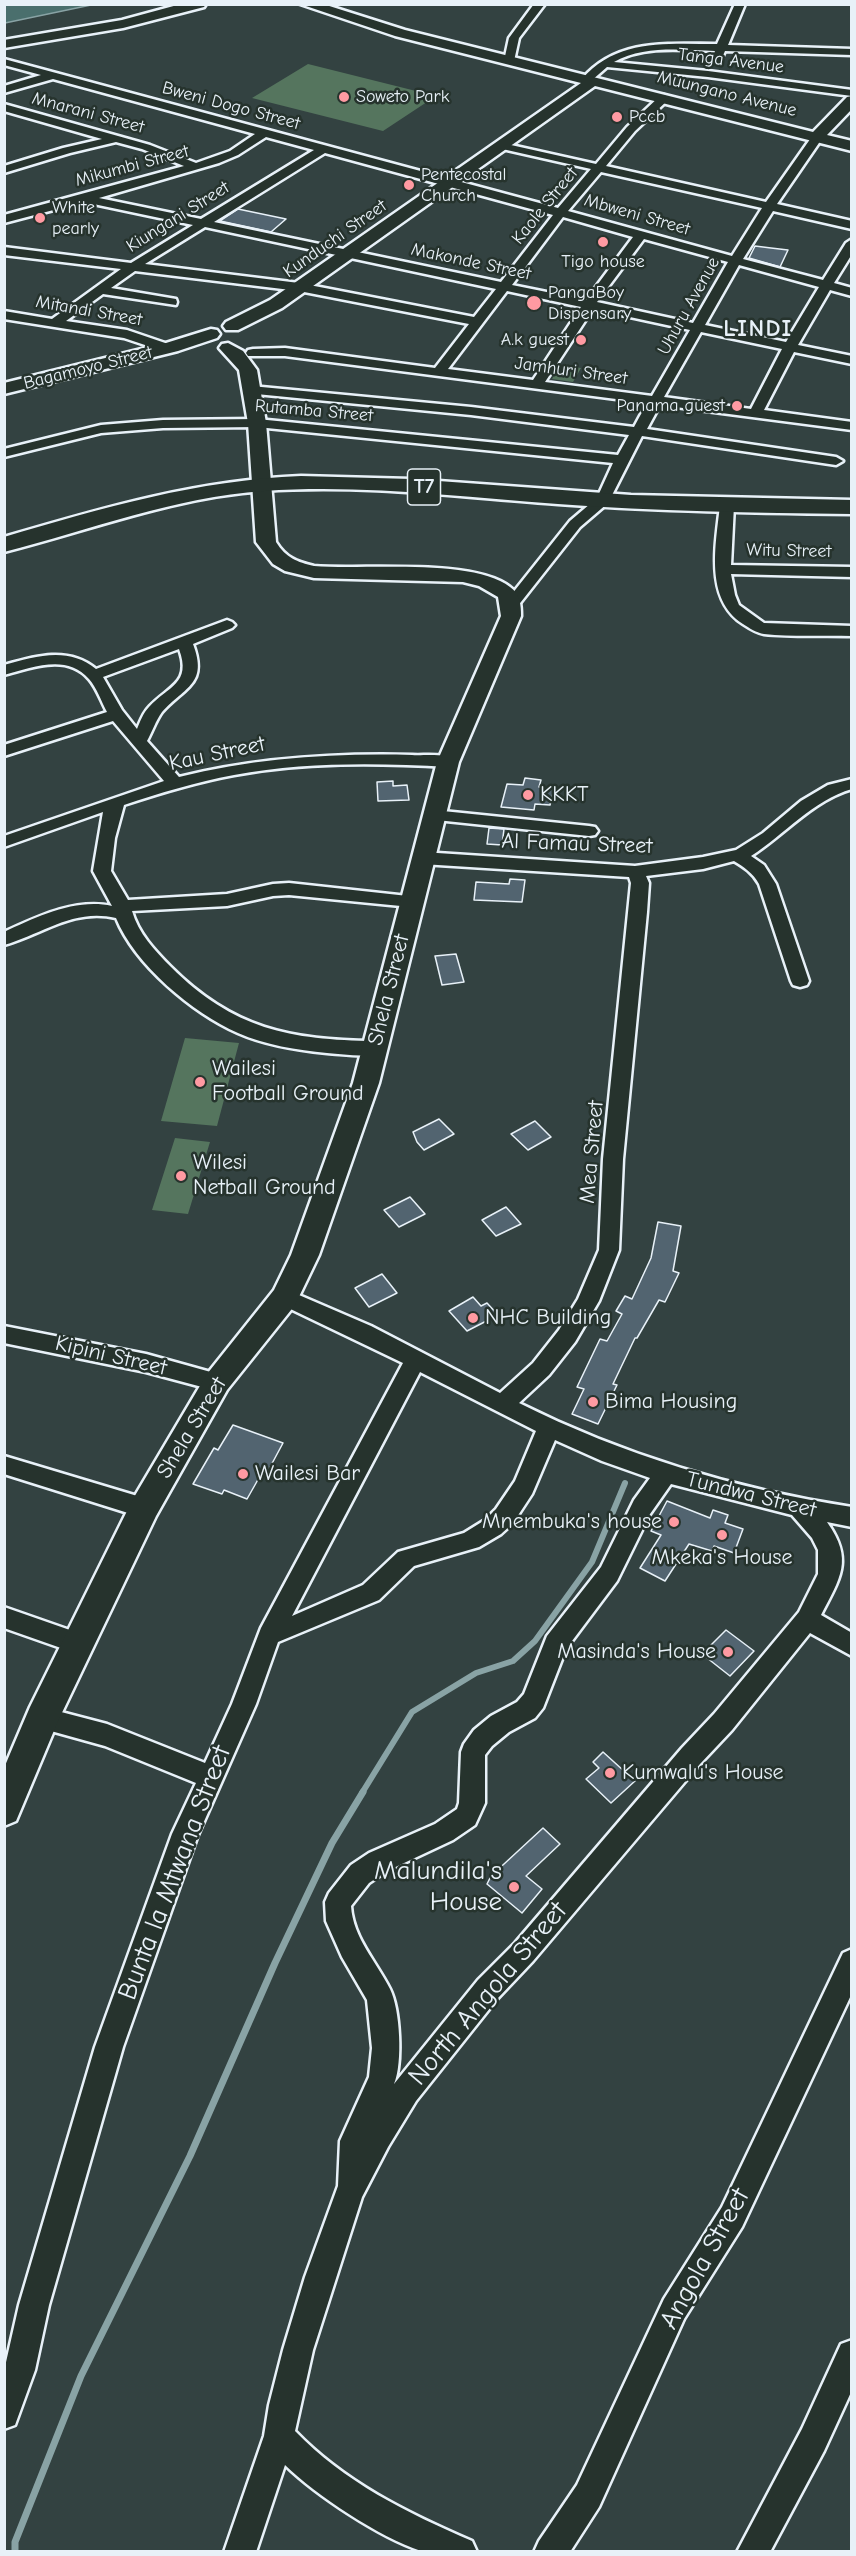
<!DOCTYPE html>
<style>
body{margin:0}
#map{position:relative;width:856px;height:2556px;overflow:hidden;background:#334241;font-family:"Comic Neue",sans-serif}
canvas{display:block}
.frame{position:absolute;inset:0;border:6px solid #e8f1f8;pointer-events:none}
</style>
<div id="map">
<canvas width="856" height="2556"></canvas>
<div class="frame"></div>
</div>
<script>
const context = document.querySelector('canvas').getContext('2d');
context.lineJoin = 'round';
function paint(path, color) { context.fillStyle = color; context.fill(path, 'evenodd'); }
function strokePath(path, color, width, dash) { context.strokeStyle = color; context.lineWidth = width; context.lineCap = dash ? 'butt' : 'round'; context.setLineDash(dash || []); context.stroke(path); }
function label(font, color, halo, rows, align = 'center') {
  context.font = font + ' "Comic Neue",sans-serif'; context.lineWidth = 5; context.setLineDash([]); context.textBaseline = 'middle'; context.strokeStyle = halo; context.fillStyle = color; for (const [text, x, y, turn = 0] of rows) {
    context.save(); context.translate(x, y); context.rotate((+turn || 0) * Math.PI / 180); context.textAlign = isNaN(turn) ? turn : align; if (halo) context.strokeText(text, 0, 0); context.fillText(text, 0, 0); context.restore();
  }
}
paint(new Path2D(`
 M308,64L436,96L383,131L252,98Z
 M560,365L581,368L573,382L552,379Z
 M185,1038L239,1043L217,1126L161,1121Z
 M175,1138L210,1142L188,1214L152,1210Z`), '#55755e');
const water = new Path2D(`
 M5,4H91V5L5,23Z`);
paint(water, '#4a6f6d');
strokePath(water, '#89a3a5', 1.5);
strokePath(new Path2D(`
 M362,1793L412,1712L476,1673L513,1661L535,1641L592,1562L625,1483`), '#89a3a5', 6);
strokePath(new Path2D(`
 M15,2552V2542L81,2376L190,2156L275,1963L332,1843L363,1792`), '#89a3a5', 7);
const building = new Path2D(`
 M238,209L286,219L271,232L220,221Z
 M755,246L771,248L788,250L780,267L749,258Z
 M525,778L541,780L539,787L554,789L550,805L535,804L534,810L501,807L507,784L523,785Z
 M393,781V786L407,785L409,800L378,801L377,782Z
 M489,828L504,829L502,845L487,844Z
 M510,879L525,880L522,902L474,900L476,882L509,884Z
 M456,954L464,982L442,985L435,956Z
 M439,1119L454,1134L424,1150L417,1142L413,1132Z
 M535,1121L551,1137L528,1150L511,1134Z
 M410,1197L425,1214L399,1227L384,1210Z
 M506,1207L521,1224L496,1236L482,1220Z
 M658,1222L681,1226L673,1271L679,1273L665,1302L659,1300L637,1338H635L613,1384L617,1385L598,1424L572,1414L584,1389L577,1387L600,1339L607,1341L622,1314L616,1311L625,1296L632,1299L651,1258Z
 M382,1274L397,1293L369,1307L355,1288Z
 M473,1297L481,1306L487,1303L498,1315L467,1331L449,1311Z
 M233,1425L283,1443L268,1471L264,1469L247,1499L224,1490L222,1494L193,1484L214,1448L218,1450Z
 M667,1501L710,1518L713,1510L728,1515L725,1523L743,1529L734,1553L714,1546L712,1551L689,1544L665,1581L640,1568L661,1535L651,1531Z
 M726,1630L754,1651L730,1676L702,1654Z
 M603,1752L635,1781L611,1803L586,1779L599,1768L593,1762Z
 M543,1828L560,1844L526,1876L542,1889L522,1913L487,1884L491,1876Z`);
paint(building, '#526470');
strokePath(building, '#e8f1f8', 1.5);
const street = new Path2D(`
 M534,4H545L519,38L514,61L513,63H505L504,61L509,38Z
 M735,4H745L728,45L852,49V55L725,51L721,60L717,61L712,58L715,51C682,50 644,45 614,62L708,71L852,90V96L708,77L607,67L591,81H583L582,79C617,38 668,44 717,44Z
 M4,59L558,208L591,169L498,148V144L502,143L596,164L627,127L660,96L664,95L670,98L668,100L635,131L606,166L766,202L813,135H821L823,137L777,204L852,221V229L773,211L743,259L823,280L846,243L852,239V254L834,283L852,288V296L830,290L798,345L852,356V364L794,352L764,410L852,422V430L660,405L647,429L836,457L843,461L836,465L642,436L608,503L580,527L517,607L512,609L504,604L570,521L597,498L613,463L257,427L163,428L101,433L4,457V449L101,425L163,420L257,419L618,455L629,435L471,415L246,393L244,390L246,387L251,386L471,407L634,427L647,403L285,356H248L246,353L248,350L253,349L285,348L435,368L469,324L299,291L135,271L111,288L176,299L177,302L176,305L103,294L66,321L127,330L171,345L173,348L166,352L124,338L4,319V311L52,319L121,269L4,255V247L131,263L193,225L84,202L4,223V215L184,166L142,149L116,142L70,153L4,173V166L63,148L102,139L4,111V104L150,145L196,163L230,151L255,134L53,79L4,93V86L41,75L4,65ZM266,137L314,150L201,219L99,198L219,163L238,155ZM325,153L553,215L501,282L214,222ZM601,172L762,208L732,256L568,211ZM563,217L633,237L586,300L512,285ZM205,227L496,289L474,317L299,283L145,264ZM644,239L728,262L693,323L597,302ZM739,265L819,287L786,342L705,325ZM507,291L581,307L533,380L448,369ZM593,309L690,330L652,396L545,382ZM701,332L782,349L751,409L664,397Z
 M727,501L734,505L731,565L852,567V577L731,574L735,595L739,605L764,623L852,626V636C823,635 792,637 764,634C757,633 749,628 743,624C704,599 716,544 720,505Z
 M227,620L232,622L235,625L232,628L193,644C208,684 186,686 162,712C156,720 152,732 147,741L179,777C256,758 333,753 412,755C424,756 449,752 456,762L448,767C377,763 304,762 234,775C196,782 160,793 124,805L115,838L111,871L128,900L227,894L273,884L289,883L417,897L420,901L417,905L411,907L289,895L273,896L227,906L132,911C138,933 155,951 171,967C233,1029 290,1040 375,1041L382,1043L385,1048L382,1053C365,1058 344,1054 327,1053C297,1050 265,1045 238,1033C193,1013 135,965 116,918C73,908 43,934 4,945V932C37,917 75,898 112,906L93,871L103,812L4,847V836L164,781L113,721L4,756V745L107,712C101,701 97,688 89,679C66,653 32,668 4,675V665C35,656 69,646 96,669ZM179,649C192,684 168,686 149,707C143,713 140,722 137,729L122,710L103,677Z
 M852,779V789C813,800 784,835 751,856L764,865L776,884L809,981L807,985L800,987L793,985L791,981L759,884C753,873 744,867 734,861L703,869L646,876L649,883L647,912L623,1159L619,1250L599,1301L575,1342L549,1375L519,1403C623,1455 735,1489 852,1507V1527L827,1522C854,1560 840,1578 821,1615L852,1633V1656L810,1633L732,1730L700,1764L533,1961L498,1998L416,2101L388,2147L362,2197L313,2350L295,2431C344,2482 407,2513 472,2541L477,2552C460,2552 437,2556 421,2551C379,2537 316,2495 285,2465L256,2552H224L264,2436L269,2405L283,2350L305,2277L338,2186L340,2141L369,2077L372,2048L367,2000L342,1957L326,1921L325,1902L329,1893L351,1865L369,1853L435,1824L457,1809L459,1803L461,1752L464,1744L474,1730L491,1716L517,1702L524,1694L547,1636L601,1567L634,1500L650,1478L602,1461L555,1440L532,1494L513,1523L501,1534L479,1547L414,1566L379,1600L278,1642L256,1704L198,1835L123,2047L49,2305L35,2370L15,2425L4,2429V2371L19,2305L95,2047L172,1834L196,1783L105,1746L33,1726L30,1718L33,1710L42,1707L107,1724L205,1763L232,1704L261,1628L403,1363L278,1303L274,1297L278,1291L285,1289L371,1326L500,1393L533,1363L559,1330L578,1299L599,1250L603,1159L631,883L629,877L422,864L416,862L413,858L416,854L422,852L635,866L703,857L736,850L763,833L801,801L828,785ZM420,1372L536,1431L515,1481L496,1509L485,1520L464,1533L398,1552L363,1585L292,1616ZM671,1484L792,1515L812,1538L818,1550V1574L799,1612L714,1714L682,1748L515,1943L478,1980L394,2084C403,2063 400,2009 390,1989C376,1961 353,1938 351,1906L369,1883L387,1871L453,1840L475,1825L485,1803V1755L492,1746L509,1732L535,1718L543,1708L566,1649L617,1581L650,1514Z
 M433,810L589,826L595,827L598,831L595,835L589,836L427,819L424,815L427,811Z
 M4,1326L146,1354L225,1376L228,1382L225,1388L217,1391L146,1372L4,1343Z
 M4,1456L144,1498L152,1501L155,1508L152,1515L144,1518L4,1474Z
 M4,1607L87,1636L90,1643L87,1650L78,1654L4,1628Z
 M852,1949V1993L742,2227L684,2319L599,2507L570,2552H534L539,2541L577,2485L664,2299L722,2207L843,1953Z
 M852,2340V2390L824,2451L770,2552H737L802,2429L841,2344Z`);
const secondary = new Path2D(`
 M181,4H206L204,7L123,28L4,48V40L122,20Z
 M300,4H323L405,30L813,132L847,97L852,96V109L827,135L852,141V151L595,86L282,308L238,330H226L223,326L226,322L270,300L581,83L395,36Z
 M211,329L217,330L220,334L217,338L178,351L4,394V383L166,343Z
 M228,343L243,351L257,370L266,423L276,542C286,558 297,562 314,566C363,570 474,558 510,587C520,594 521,605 521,616L459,762L379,1083L319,1255L295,1305L227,1390L156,1516L58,1721L16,1821L4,1826V1768L30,1707L133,1499L207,1374L274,1290L291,1255L353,1083L437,762L501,616L498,597L479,586L463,582L314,578L285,571L273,564L256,542L248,423L239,370L219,348L222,344Z`);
const highway = new Path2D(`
 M301,476L411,479L631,495L852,500V514C753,513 655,511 558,504C460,497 362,484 264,491C174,497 91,530 4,552V537C102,508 198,480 301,476Z`);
strokePath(street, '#e8f1f8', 5);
strokePath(secondary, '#e8f1f8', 5);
strokePath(highway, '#e8f1f8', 5);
paint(street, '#26332d');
paint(secondary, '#26332d');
paint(highway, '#26332d');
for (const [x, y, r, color] of [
 [344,97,6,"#ff9aa2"],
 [617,117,6,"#ff9aa2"],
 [409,185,6,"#ff9aa2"],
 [40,218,6,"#ff9aa2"],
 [603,242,6,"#ff9aa2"],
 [534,303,8,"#ff9aa2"],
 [581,340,6,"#ff9aa2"],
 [737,406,6,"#ff9aa2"],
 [528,795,6,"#ff9aa2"],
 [200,1082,6,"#ff9aa2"],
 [181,1176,6,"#ff9aa2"],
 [473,1318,6,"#ff9aa2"],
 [593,1402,6,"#ff9aa2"],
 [243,1474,6,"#ff9aa2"],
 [674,1522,6,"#ff9aa2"],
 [722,1535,6,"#ff9aa2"],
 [728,1652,6,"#ff9aa2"],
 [610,1773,6,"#ff9aa2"],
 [514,1887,6,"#ff9aa2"]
]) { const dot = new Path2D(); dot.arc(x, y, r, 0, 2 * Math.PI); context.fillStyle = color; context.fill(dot); strokePath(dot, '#26332d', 2); }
label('18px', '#e8f1f8', '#26332d', [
 ["Tanga Avenue",731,61,7],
 ["Muungano Avenue",727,94,14],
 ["Bweni Dogo Street",231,106,15],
 ["Mnarani Street",88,113,15],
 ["Mikumbi Street",132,166,-15],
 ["Kaole Street",545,206,-51],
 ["Mbweni Street",637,215,16],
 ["Kiungani Street",178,217,-32],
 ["Kunduchi Street",335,239,-35],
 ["Makonde Street",471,262,12],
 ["Uhuru Avenue",689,306,-61],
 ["Mitandi Street",89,311,10],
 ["Bagamoyo Street",88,368,-14],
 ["Jamhuri Street",571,371,8],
 ["Rutamba Street",314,411,5],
 ["Witu Street",789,551,1]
]);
label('18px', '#e8f1f8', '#26332d', [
 ["Soweto Park",356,97],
 ["Pccb",629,117],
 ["Pentecostal",421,175],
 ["Church",421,196],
 ["White",52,208],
 ["pearly",52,229],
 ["Tigo house",603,262,"center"],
 ["PangaBoy",548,293],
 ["Dispensary",548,314],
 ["A.k guest",569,340,"right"],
 ["Panama guest",725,406,"right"]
], 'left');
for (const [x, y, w] of [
 [424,487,33]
]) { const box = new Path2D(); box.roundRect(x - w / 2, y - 18, w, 36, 4.5); context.fillStyle = '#26332d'; context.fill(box); strokePath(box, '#e8f1f8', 1.5); }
label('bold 21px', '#e8f1f8', null, [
 ["T7",424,487]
]);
label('22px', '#e8f1f8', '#26332d', [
 ["Kau Street",217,754,-12],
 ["Al Famau Street",577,844,2],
 ["Shela Street",389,990,-76],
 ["Mea Street",592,1152,-85],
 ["Kipini Street",111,1356,13],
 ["Shela Street",192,1428,-59],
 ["Tundwa Street",751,1495,14]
]);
label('22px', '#e8f1f8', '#26332d', [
 ["KKKT",540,795],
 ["Wailesi",212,1069],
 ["Football Ground",212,1094],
 ["Wilesi",193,1163],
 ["Netball Ground",193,1188],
 ["NHC Building",485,1318],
 ["Bima Housing",605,1402],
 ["Wailesi Bar",255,1474],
 ["Mnembuka's house",662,1522,"right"],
 ["Mkeka's House",722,1558,"center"],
 ["Masinda's House",716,1652,"right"],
 ["Kumwalu's House",622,1773]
], 'left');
context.letterSpacing = '1.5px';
label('bold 24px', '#e8f1f8', '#26332d', [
 ["LINDI",758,329]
]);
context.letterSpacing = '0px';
label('27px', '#e8f1f8', '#26332d', [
 ["Malundila's",502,1871],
 ["House",502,1902]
], 'right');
label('27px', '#e8f1f8', '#26332d', [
 ["Bunta la Mtwana Street",175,1873,-69],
 ["North Angola Street",488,1994,-50],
 ["Angola Street",705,2259,-61]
]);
</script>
